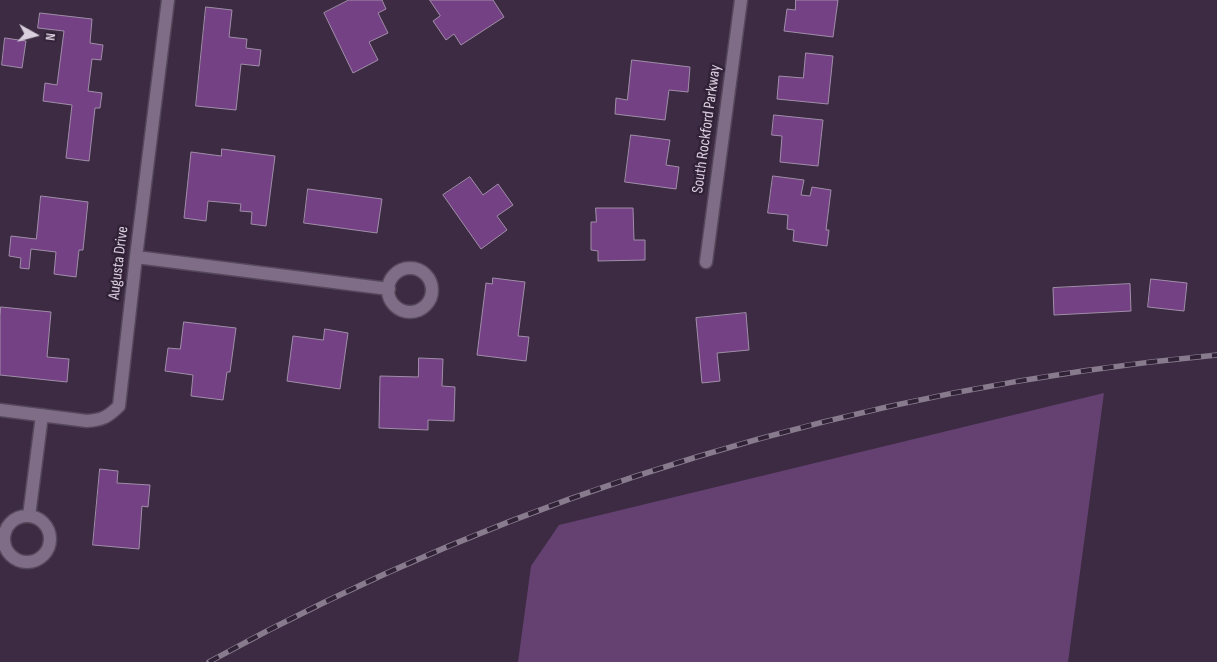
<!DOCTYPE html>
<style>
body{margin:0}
#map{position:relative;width:1217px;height:662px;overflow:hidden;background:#3c2b42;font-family:"Sofia Sans Condensed",sans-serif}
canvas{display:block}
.north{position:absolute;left:10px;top:10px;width:50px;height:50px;-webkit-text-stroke:4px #322238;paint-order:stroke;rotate:97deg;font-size:14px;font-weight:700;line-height:20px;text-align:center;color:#dacfde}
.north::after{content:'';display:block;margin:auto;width:18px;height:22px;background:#dacfde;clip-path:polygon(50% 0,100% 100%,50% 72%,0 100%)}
</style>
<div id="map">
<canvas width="1217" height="662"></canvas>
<div class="north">N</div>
</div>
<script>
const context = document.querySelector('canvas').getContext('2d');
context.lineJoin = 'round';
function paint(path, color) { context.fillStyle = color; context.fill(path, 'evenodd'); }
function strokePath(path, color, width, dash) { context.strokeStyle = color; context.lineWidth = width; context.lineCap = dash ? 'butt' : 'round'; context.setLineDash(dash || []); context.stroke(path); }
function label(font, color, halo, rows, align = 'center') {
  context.font = font + ' "Sofia Sans Condensed",sans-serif'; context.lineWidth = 5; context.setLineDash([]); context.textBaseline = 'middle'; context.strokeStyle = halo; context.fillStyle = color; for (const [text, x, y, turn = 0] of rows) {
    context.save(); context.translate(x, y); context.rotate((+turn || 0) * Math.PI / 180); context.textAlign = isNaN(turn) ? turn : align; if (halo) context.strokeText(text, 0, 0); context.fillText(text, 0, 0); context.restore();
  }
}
paint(new Path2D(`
 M1104,393L1068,662H518L531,566L559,525Z`), '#644171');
const building = new Path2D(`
 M349,0H382L386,9L378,13L388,33L369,42L378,60L353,73L324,13Z
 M430,0H493L504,17L461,45L454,34L446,40L433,21L440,16Z
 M796,0H838L833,37L784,31L787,9L795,10Z
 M206,7L232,10L229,37L247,39L246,48L261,50L259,66L241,64L236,110L196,106Z
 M40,13L92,19L90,43L103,45L101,60L92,59L88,91L102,93L100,108H95L89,161L66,158L72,105L43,101L45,83L57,85L64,31L38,28Z
 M5,38L26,41L22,68L2,65Z
 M806,53L833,56L828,104L777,99L779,76L803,78Z
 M632,60L690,67L688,92L669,90L665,120L615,114L616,98L627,100Z
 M774,115L823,120L818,166L780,162L782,136L772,135Z
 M631,135L670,140L666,165L679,167L676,189L625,182Z
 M222,149L275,156L266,226L251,224L252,212L240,211L241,204L208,201L206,221L184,218L191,152L221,156Z
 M773,176L804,180L801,195L810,196L812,187L831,190L826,230H829L827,246L793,241L794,230L787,229L788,215L768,213Z
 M470,177L483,195L498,184L513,205L497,216L507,230L481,249L443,195Z
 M308,189L382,199L377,233L304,223Z
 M41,196L88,202L83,250H79L76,277L54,274L56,252L31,249L29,269L20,268L21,258L9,256L11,236L36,239Z
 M596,208H633L634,240H645V260L598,261V251L591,250V222H596Z
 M493,278L525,282L518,336L529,337L526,361L477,355L486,283L492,284Z
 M1151,279L1187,283L1184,311L1148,307Z
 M1130,284L1131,311L1054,315L1053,288Z
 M1,307L51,312L47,357L69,359L67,382L0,375V318Z
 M746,313L749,350L717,353L720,381L702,383L696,318Z
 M184,322L236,328L230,372H227L223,400L191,396L193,375L165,371L168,348L180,349Z
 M325,329L348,333L340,389L287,381L293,336L323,340Z
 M419,358L443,359L442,386L455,387L454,421L428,420V430L379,428L380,376L418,377Z
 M100,469L118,471L117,483L150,485L148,507L142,506L139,549L93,545Z`);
paint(building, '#734184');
strokePath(building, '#a18ea9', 1);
const street = new Path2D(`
 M136,257L389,289
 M706,262L741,0
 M388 290a22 22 0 1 1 44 0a22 22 0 1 1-44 0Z
 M0,410L87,421C102,420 108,417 119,406L136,257L168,0
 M4 539a23 23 0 1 1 46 0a23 23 0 1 1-46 0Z
 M29,516L42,415`);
strokePath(street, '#56485c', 15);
strokePath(street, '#7f6c86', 12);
const rail = new Path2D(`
 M209,662C519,491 865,388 1217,355`);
strokePath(rail, '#897b8e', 5.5);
strokePath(rail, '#322238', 4, [11]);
label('16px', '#dacfde', '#322238', [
 ["South Rockford Parkway",707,129,-82],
 ["Augusta Drive",119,263,-83]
]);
</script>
